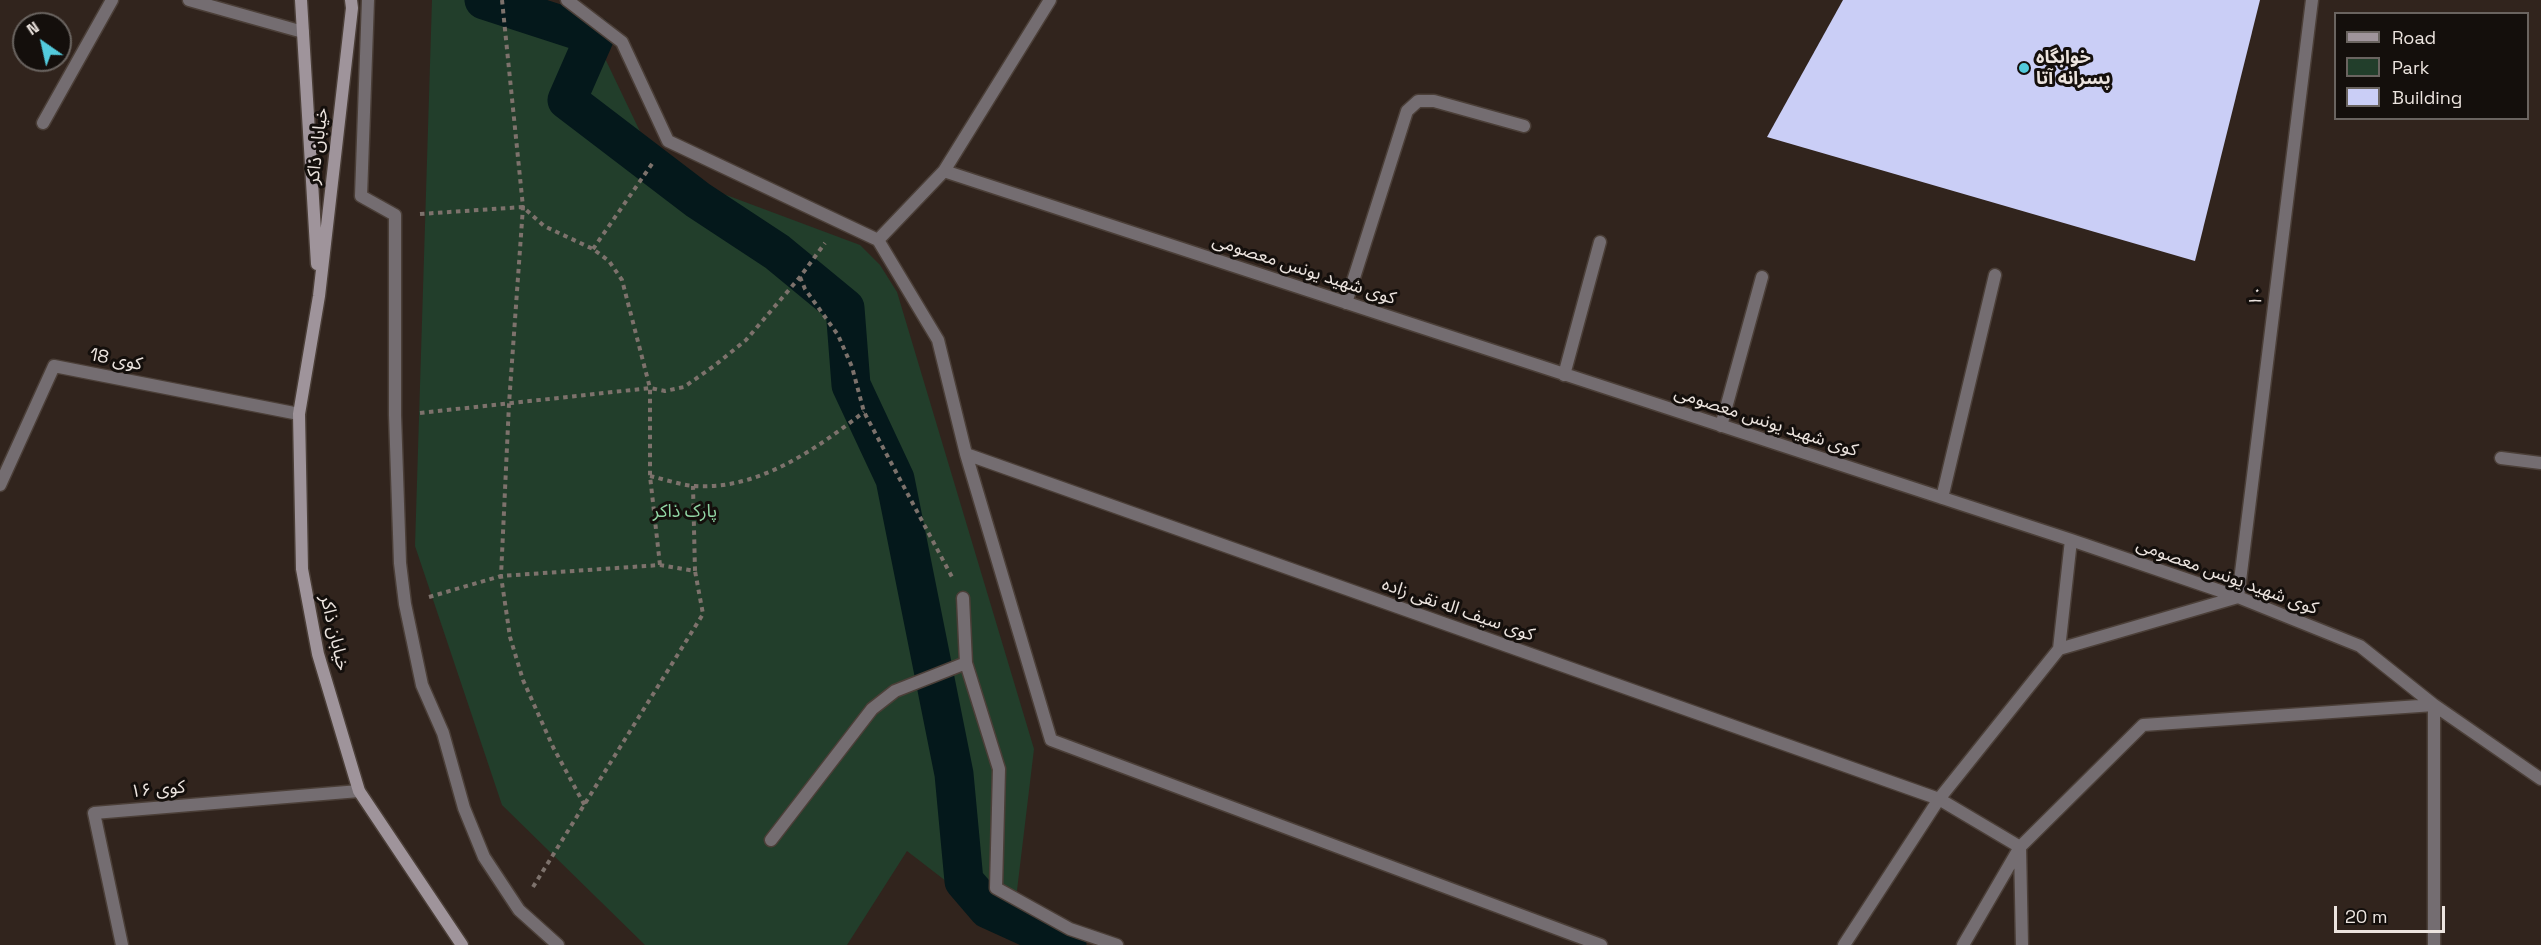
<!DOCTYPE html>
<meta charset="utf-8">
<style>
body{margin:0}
#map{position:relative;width:2541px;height:945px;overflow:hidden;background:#31241d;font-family:"Space Grotesk",sans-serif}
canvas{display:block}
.legend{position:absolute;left:2334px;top:12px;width:195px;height:108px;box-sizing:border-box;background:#140f0c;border:2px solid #6a6460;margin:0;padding:8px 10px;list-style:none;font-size:18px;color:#ece4df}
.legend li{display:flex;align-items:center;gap:12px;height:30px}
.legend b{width:30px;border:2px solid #6a6460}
.north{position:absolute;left:12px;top:12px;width:60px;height:60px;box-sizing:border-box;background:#140f0c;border:2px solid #6a6460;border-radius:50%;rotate:326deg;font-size:16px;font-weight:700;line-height:24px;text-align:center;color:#ece4df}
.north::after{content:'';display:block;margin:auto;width:21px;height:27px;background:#53cadc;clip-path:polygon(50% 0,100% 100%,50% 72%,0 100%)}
.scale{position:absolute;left:2334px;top:906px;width:111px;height:27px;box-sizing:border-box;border:3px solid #ece4df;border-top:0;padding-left:8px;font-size:18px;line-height:21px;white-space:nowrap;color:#ece4df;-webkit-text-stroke:4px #140f0c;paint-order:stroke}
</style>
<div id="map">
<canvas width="2541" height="945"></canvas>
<ul class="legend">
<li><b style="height:8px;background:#9f949b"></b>Road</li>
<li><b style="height:16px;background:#223e2b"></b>Park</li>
<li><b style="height:16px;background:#cacef6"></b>Building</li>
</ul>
<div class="north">N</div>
<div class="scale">20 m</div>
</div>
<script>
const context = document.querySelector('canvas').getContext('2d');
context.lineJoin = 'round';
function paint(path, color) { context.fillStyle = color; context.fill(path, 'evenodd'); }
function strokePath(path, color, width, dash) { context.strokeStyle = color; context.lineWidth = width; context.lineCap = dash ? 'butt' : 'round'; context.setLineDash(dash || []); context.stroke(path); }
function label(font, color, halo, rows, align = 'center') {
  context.font = font + ' "Space Grotesk","Noto Sans Arabic",sans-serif'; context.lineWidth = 6; context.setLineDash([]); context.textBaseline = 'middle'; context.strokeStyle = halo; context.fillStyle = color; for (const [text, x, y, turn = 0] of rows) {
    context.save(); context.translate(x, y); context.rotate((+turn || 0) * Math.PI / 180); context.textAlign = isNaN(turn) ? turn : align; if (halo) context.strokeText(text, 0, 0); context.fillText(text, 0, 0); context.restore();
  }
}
paint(new Path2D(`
 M432,0H531L600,48L646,144L678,177L860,245L880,265L897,292L1034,749L1012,932L907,851L847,945H645L502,805L415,546Z`), '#223e2b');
strokePath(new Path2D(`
 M484,0L595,36L567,100L698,200L777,252L845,308L851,385L895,479L954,774L964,881L988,909L1067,945`), '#04181b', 39);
paint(new Path2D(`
 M1843,0H2260L2195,261L1767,137Z`), '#cacef6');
const street = new Path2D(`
 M189,0L303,32
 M368,0L361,196L395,215V415L400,563L405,604L422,685L443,733L464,808L484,857L519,910L558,945
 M567,0L622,42L668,141L878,240L938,340L966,454L1051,740L1601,945
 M43,123L112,0
 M944,171L2071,540L2238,597L2360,646L2434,705L2541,779
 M878,240L944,171L1050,0
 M1346,303L1407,111L1418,101H1434L1524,126
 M1564,375L1600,242
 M1721,426L1762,277
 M966,454L1939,799L2020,847L1963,945
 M2501,458L2541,463
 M0,485L54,366L299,414
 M1942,498L1995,275
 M963,598L966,663L999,769L996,888L1070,929L1117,945
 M2059,649L2238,597L2312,0
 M771,840L872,709L895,691L966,663
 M122,945L94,813L359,791
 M1844,945L1939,799L2059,649L2071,540
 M2022,945L2020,847L2143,725L2434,705V945`);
const secondary = new Path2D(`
 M301,0L317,264
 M351,0L352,8L319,296L299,414L302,569L318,654L359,791L462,945`);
strokePath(street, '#4b3f38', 15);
strokePath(secondary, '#4b3f38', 15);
strokePath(new Path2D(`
 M502,0L523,207L509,404L501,576L510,637L523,680L553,747L585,806
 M420,214L523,207L544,226L593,249L609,261L622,280L650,388V476L660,565
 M593,249L654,161
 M800,277L805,289L838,335L852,367L864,412L952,577
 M420,413L650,388L665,391L684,387L714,366L746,340L800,277L825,243
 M650,476C664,479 680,485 695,486C759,490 816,449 864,412
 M429,597L501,576L660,565L695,571L693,486
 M533,887L703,614L695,571`), '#7d726c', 4, [4.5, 4.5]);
strokePath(street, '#746d71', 12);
strokePath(secondary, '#9f949b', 12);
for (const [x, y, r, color] of [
 [2024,68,6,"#53cadc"]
]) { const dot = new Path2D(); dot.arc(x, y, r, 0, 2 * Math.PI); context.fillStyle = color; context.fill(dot); strokePath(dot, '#140f0c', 2); }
label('bold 18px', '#ece4df', '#140f0c', [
 ["خوابگاه",2036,58],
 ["پسرانه آتا",2036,79]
], 'left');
label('18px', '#ece4df', '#140f0c', [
 ["خیابان ذاکر",318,146,-83],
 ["کوی شهید یونس معصومی",1304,270,18],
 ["۱۰",2257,296,-83],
 ["کوی 18",116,360,11],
 ["کوی شهید یونس معصومی",1766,422,18],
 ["کوی شهید یونس معصومی",2227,577,20],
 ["کوی سیف اله نقی زاده",1458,610,19],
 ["خیابان ذاکر",334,633,77],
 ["کوی ۱۶",158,790,-5]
]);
label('18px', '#91d7a5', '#140f0c', [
 ["پارک ذاکر",685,512]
]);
</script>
